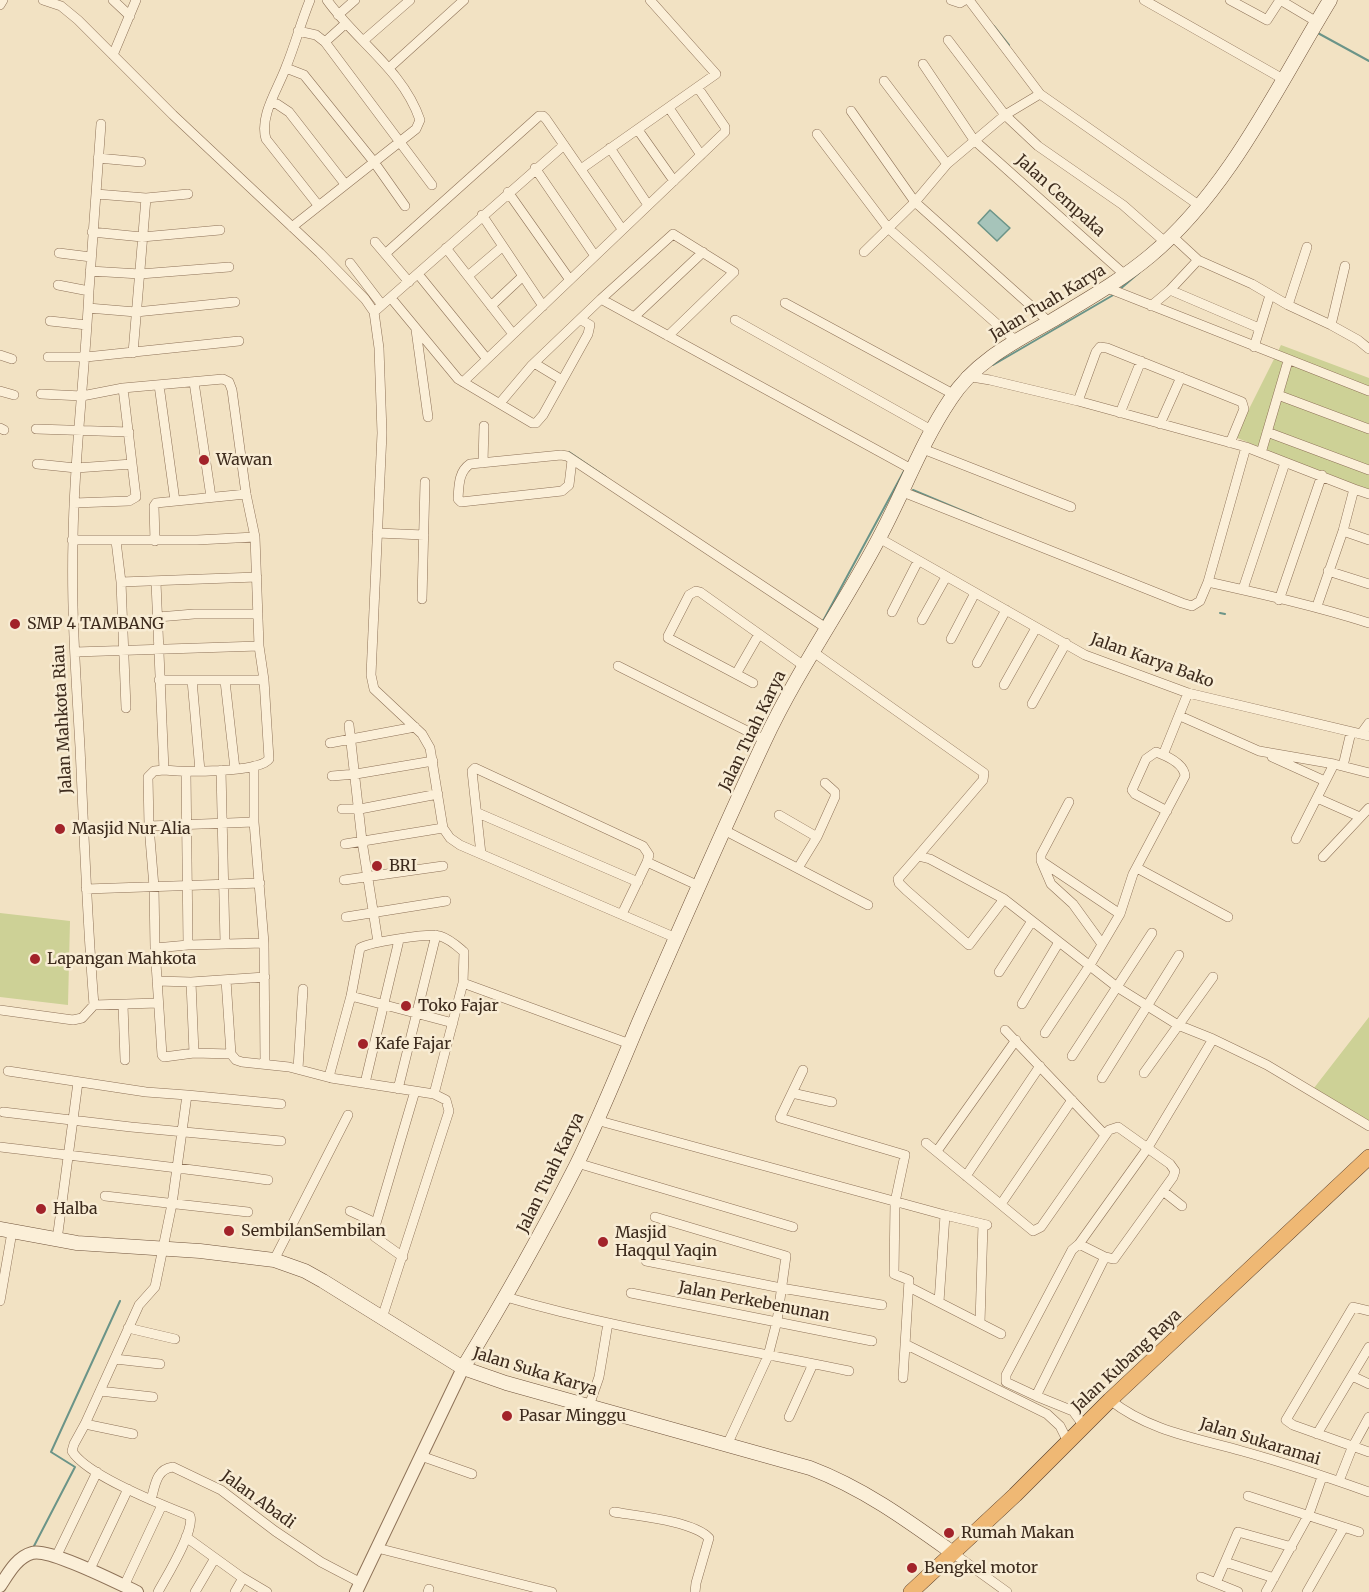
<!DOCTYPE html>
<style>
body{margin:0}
canvas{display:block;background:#f2e2c3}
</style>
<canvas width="1369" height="1592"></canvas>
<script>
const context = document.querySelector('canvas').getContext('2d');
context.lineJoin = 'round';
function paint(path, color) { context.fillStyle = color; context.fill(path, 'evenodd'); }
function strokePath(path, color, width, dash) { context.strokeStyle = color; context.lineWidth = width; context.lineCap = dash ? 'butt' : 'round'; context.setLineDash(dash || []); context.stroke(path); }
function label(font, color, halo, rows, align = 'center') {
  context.font = font + ' Merriweather,serif'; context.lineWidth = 5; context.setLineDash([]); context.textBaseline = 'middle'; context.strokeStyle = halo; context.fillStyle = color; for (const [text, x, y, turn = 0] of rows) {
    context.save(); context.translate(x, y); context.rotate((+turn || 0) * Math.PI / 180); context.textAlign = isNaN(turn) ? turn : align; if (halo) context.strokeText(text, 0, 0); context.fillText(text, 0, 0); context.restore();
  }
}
paint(new Path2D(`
 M1281,345L1369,378V492L1235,437Z
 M0,913L70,921L68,1005L0,997Z
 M1369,1017V1123L1314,1088Z`), '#cdd196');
const water = new Path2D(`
 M990,210L1010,228L997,241L978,223Z`);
paint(water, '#a6c4ba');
strokePath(water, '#6b9488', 1.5);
strokePath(new Path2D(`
 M994,26L1009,45
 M1316,32L1369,61
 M1119,290L1140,272
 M993,365L1115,294
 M569,452L606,477
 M913,490L982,519
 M1220,613L1225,614
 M821,620L823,621L904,471
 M34,1546L75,1467L51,1452L120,1301`), '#6b9488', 2);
const minor = new Path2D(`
 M43,0L61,6L78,20L173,115L320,253L365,299L374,312L379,348L382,433L371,675L374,689L422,734L430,748L443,828L450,838L460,845L676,938
 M113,0L130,16
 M310,0C301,22 295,45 286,67C278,89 259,116 266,139L318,205
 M951,0L960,3L965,0
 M969,0L1040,94L1200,206
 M1144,0L1283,79
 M1230,0L1267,20L1280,0L1317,22
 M0,5L3,0
 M338,15L355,0
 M298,31L316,35L325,42L432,185
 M948,40L1005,115L1038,146L1123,205L1165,242
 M363,41L410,0
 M325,42L345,24
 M113,55L136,0
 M923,64L974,140L1125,275
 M286,68L304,75L374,162L405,206
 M389,68L464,0
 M884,81L947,164
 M271,103L277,104L289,112L345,184
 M669,108L701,155
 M851,111L915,202L1049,322
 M638,130L674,181
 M817,134L888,228L1015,340
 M610,148L648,205
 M98,158L141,162
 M535,168L595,256
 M581,169L716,74L650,0
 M508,192L570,280
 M96,194L146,198L188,194
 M482,215L543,306
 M292,227L416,129L420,120C403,70 356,41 327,0
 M92,232L142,237L220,230
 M1172,236L1198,260L1252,284L1288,305L1331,325L1358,340L1369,349
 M375,242L409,282
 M446,248L513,334
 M864,252L915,202L947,164L1005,115L1040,94
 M59,253L91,257
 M385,254L539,116H543L546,119L622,229
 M350,263L382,305
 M90,271L140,274L229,267
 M418,274L487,359
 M468,276L502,247
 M1105,287L1369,391
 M1170,290L1259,328
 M89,291L101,124
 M391,298L458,379L532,423H536L543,415L588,334L590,325L583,321H578L532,365L500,403
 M601,299L673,234L734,272L668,336
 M785,303L953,394
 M1288,305L1307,247
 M491,306L523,276
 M1151,306L1170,290L1198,260
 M88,308L136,312L235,302
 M374,312L564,145
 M634,317L703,252
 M735,320L933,431
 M50,321L87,325
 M578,321L601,299L913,470
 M1331,325L1345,266
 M416,330L428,417
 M1254,347L1270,295
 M133,353L146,198
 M0,355L12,359
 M48,357H86L239,341
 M534,363L562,380
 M966,376L990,380L1078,401L1246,447L1354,489L1343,531L1317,606
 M194,382L211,497
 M463,382L725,132V127L698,88
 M159,385L175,501
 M0,391L14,395
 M41,394L82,396L123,388L223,379L229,382L232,390L246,494L255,537L259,646L264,680L269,759C260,773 182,772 164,770
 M1278,395L1369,429
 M1078,401L1096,352L1100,347L1107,348L1242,402L1244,409L1230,443
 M1120,413L1141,361
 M1160,424L1181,377
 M0,428L4,430
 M36,429L129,432
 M1267,432L1369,470
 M1246,447L1208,582C1262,594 1316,606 1369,623
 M923,449L1071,507
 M1261,453L1288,361
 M572,460L569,485L562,491L461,502L458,499C459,487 458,472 470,464L561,455L567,456L826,628
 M483,463L484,426
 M37,464L76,468L132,464
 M1354,489L1369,494
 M903,492L1182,603L1192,606L1200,601L1208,582
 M74,503L129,501L136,497L123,388
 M1343,531L1369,540
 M377,533L424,535
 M879,538L1085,655L1188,693L1369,736
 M72,540H197L255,537
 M116,541L121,582
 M155,541L154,506L156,503L246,494
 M1328,571L1369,584
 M156,582L164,770L154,771L148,777L149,826L154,887L155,948L162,1055L164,1057L194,1053L231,1054L236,1060L242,1062L289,1067L331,1078L434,1094
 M1243,589L1285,463
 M422,599L425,482
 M1279,600L1322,475
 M892,612L918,561
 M158,617L194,614H258
 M922,620L946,577
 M951,639L975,593
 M812,651L984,773L983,780L918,856
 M75,652L259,646
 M977,663L1006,610
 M618,666L765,740
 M736,674L759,634
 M159,680H264
 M192,680L200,771
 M225,681L235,769
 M753,683L668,638V636L689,595L696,591L700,592L804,666
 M1004,685L1036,628
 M1032,704L1066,643
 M126,708L121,582L257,577
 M1180,716L1259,751L1334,764L1369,773
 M349,725L362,841L378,942
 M1361,734L1369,723
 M330,743L415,727
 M1163,755L1188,693
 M1272,757L1325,781
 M254,766V822L264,943L265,1064
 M1343,766L1351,732
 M221,770L225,943
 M186,772L188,945
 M332,776L356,774L433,761
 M1317,798L1360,817
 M1069,802L1041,855V861L1120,914
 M342,809H360L438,794
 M478,813L638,882
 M779,815L817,837L798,868
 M149,826L254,822
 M724,830L868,905
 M817,837L835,797V792L825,783
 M1296,839L1334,764
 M345,844L443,828
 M481,854L472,771L475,768L643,846L649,855L647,862L622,914
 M1323,857L1369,808
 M647,862L699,886
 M1042,863L1051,884L1073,904L1102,944
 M1137,868L1228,917
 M344,880L443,866
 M86,889L260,883
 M1004,899L969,945L906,890L899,883L898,879L918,856L930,859L1004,899L1117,987L1178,1025L1213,1039L1267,1065L1369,1126
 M346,917L446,901
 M155,948L188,945L264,943
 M999,972L1032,921
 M226,980L231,1054
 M157,981L191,982L265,977
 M191,982L194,1053
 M463,983L630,1044
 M351,996L453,1023
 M1022,1004L1059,942
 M94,1005L158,1003
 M123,1005L125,1060
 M0,1010L73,1020L82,1018L94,1005C87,919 84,833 80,747C76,678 71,608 73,539C74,456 85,374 89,291L58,285
 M1005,1030L1105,1135
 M1045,1033L1090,965L1120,914L1133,874L1185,776C1184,764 1167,756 1156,752L1146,759L1132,790L1135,794L1167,811
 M1072,1056L1152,933
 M298,1069L303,989
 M803,1070L780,1118L905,1155L895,1202L894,1274L909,1280L903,1378
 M8,1071L146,1092L187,1095
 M1144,1073L1213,977
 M331,1078L330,1073L351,996L360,948C370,942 429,933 440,936C450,939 457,946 464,952L463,983L434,1094L446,1100L449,1111L382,1318
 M1102,1078L1179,955
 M365,1083L399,940
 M398,1089L436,935
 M792,1093L832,1102
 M3,1112L131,1127L281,1141
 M596,1120L945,1215L939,1302
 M926,1143L1033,1231L1041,1227L1109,1130L1118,1127L1170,1164L1175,1171L1173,1177L1114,1259L1105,1257L1079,1244L1147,1149L1213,1039
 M0,1147C89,1158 179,1167 268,1180
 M937,1151L1016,1040
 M577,1163L793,1227
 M966,1176L1040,1066
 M1163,1191L1182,1206
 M105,1196L248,1212
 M1001,1204L1072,1100
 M350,1211L376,1223
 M945,1215L987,1225
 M655,1217L786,1256L777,1321L768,1356L727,1445
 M57,1240L78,1082
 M403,1257L375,1237L374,1230L415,1091
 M274,1260L348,1115
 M646,1261L781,1288L882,1305
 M909,1287L1001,1334
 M631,1293L872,1341
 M506,1297C619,1330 735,1347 849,1371
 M0,1301L12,1232
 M1369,1311L1353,1307L1286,1420L1293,1425L1369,1452
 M980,1323L983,1224
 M128,1328L175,1339
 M905,1344L1047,1414L1060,1426L1068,1442
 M115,1359L160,1364
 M1352,1376L1369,1384
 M100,1391L153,1397
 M1036,1396L1006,1382V1375L1072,1250L1079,1244
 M1110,1400C1149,1431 1196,1438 1242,1451C1285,1463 1327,1477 1369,1492
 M589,1406L599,1377L608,1323
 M789,1417L813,1364
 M85,1424L133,1434
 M1084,1426L1073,1411L1036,1396L1105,1257
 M1317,1434L1369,1347
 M421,1456L472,1474
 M1339,1481L1352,1448L1369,1417
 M1248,1496L1359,1532
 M151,1500C155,1486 156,1469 173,1467L221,1490L275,1531L321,1562L361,1583
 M614,1512C638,1516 693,1521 709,1538L696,1583L695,1592
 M186,1537L240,1576L267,1592
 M377,1548L552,1592
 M953,1553L1007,1592
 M56,1557L97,1472
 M1225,1562L1274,1578
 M89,1571L128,1489
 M1201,1577L1238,1592
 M1216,1583L1238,1532L1292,1547
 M124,1586L162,1505
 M158,1592C166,1577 195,1531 190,1516C162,1505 86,1475 72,1451L74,1444L85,1424L139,1305L155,1287L172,1204L187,1095L281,1104
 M195,1592L215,1558
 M235,1592L243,1578
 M428,1592L429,1589
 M1266,1592L1309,1514L1322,1477
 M1307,1592L1344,1527`);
const tertiary = new Path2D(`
 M0,1586C8,1574 17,1557 32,1553C49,1548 118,1583 137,1592
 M356,1592L463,1368`);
const secondary = new Path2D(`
 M0,1229L77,1243L200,1251L274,1260L305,1271L323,1281L463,1368L506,1383L810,1468C863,1488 907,1520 953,1553
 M463,1368C503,1302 541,1235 576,1166C599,1119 619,1070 639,1022C680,928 721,834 764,742C797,671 842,608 878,540C903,494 921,443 950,400C975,361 1014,342 1053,320C1086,300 1120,281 1150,256C1229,190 1277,87 1330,0`);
const trunk = new Path2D(`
 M911,1592L1015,1495L1110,1400L1369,1157`);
strokePath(minor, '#8e7258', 10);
strokePath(tertiary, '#8e7258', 14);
strokePath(secondary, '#70533b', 15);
strokePath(trunk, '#5b402d', 16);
strokePath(minor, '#fbefd8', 9);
strokePath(tertiary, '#fbefd8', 12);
strokePath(secondary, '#fbefd8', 14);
strokePath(trunk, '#efb874', 15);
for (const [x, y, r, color] of [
 [204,460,6,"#a2232a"],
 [15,624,6,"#a2232a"],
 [60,829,6,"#a2232a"],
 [377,866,6,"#a2232a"],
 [35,959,6,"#a2232a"],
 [406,1006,6,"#a2232a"],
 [363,1044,6,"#a2232a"],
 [41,1209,6,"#a2232a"],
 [229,1231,6,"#a2232a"],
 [603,1242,6,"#a2232a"],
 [507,1416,6,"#a2232a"],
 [949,1533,6,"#a2232a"],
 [912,1568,6,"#a2232a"]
]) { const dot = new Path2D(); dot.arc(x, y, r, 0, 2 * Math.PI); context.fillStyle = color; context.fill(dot); strokePath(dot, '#f8ecd4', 2); }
label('16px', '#3d2b1d', '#f8ecd4', [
 ["Jalan Cempaka",1060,196,42],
 ["Jalan Tuah Karya",1048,303,-31],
 ["Jalan Karya Bako",1152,661,20],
 ["Jalan Mahkota Riau",63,719,-93],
 ["Jalan Tuah Karya",753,731,-64],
 ["Jalan Tuah Karya",551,1173,-64],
 ["Jalan Perkebenunan",754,1302,11],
 ["Jalan Kubang Raya",1127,1361,-43],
 ["Jalan Suka Karya",535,1372,17],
 ["Jalan Sukaramai",1260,1442,17],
 ["Jalan Abadi",258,1500,36]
]);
label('16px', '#3d2b1d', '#f8ecd4', [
 ["Wawan",216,460],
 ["SMP 4 TAMBANG",27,624],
 ["Masjid Nur Alia",72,829],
 ["BRI",389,866],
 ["Lapangan Mahkota",47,959],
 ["Toko Fajar",418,1006],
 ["Kafe Fajar",375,1044],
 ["Halba",53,1209],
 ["SembilanSembilan",241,1231],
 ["Masjid",615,1233],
 ["Haqqul Yaqin",615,1251],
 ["Pasar Minggu",519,1416],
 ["Rumah Makan",961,1533],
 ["Bengkel motor",924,1568]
], 'left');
</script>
